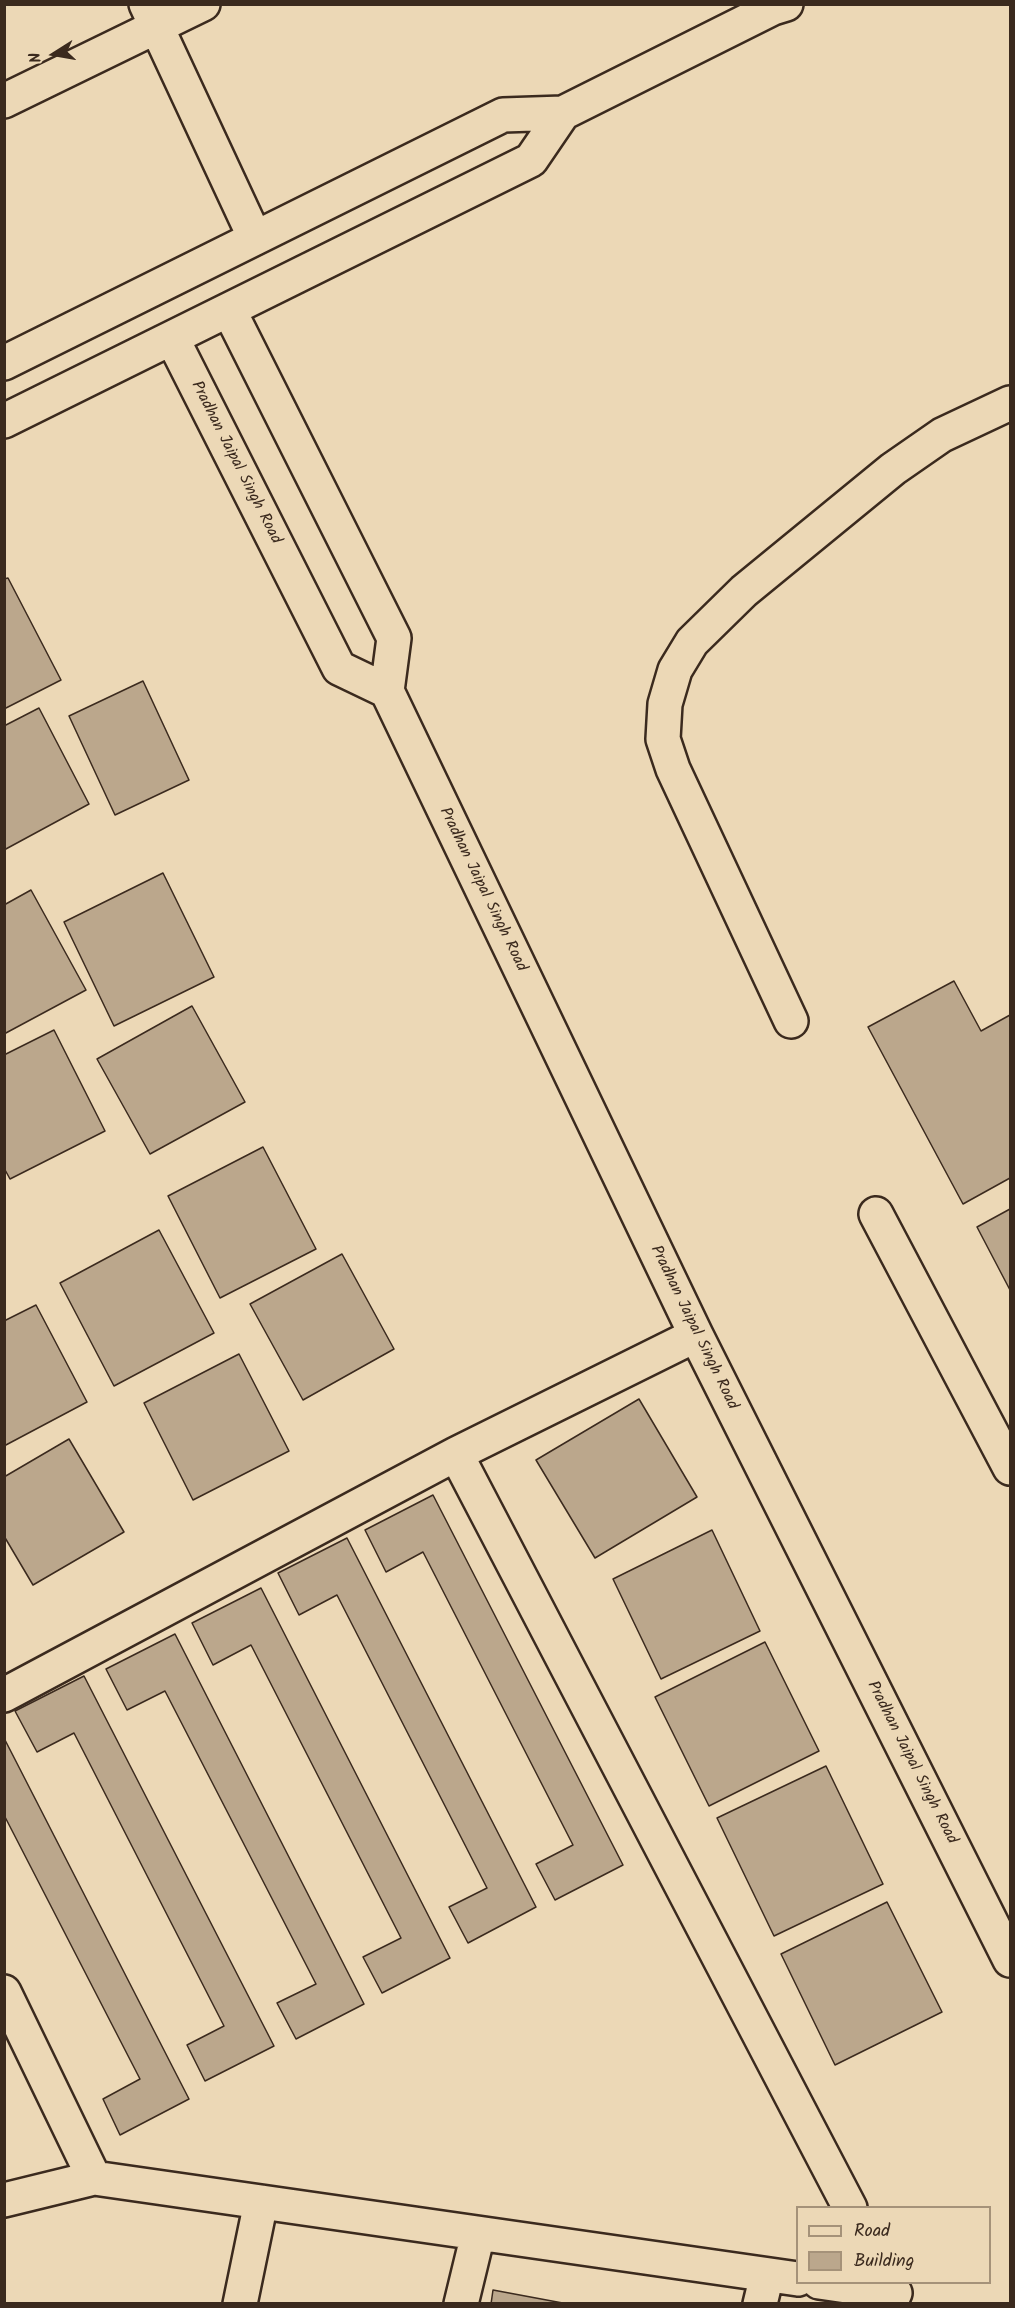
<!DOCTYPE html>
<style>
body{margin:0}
#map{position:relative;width:1015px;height:2308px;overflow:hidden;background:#ecd8b6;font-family:Kalam,sans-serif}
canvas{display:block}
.frame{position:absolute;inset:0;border:6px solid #3b2a1e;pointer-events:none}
.legend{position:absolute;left:796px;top:2206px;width:195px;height:78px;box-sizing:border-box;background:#ecd8b6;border:2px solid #a59279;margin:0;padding:8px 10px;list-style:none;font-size:18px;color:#3b2a1e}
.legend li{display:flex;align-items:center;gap:12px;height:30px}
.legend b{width:30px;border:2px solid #a59279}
.north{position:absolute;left:24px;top:24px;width:60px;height:60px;-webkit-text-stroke:4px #ecd8b6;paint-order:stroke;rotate:259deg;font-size:16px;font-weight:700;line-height:24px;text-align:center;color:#3b2a1e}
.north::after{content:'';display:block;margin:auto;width:21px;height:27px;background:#3b2a1e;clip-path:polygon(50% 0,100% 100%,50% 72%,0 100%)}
</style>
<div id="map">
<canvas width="1015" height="2308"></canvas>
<div class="frame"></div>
<ul class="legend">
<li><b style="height:8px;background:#ecd8b6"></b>Road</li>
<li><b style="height:16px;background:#bba78c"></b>Building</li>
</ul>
<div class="north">N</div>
</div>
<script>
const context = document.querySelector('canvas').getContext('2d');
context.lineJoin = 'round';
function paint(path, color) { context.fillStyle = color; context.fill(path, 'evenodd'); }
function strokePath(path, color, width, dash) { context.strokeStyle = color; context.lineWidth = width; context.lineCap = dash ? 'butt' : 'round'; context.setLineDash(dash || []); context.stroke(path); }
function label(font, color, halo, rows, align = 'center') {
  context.font = font + ' Kalam,sans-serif'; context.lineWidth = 4.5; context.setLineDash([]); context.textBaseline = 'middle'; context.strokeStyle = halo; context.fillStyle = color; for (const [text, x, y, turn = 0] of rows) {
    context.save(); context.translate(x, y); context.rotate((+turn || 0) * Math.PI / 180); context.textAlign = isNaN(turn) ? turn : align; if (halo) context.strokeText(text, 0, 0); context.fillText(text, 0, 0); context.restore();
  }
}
const building = new Path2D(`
 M8,578L61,680L4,709V579Z
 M143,681L189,780L115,815L69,716Z
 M39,708L89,804L4,850V726Z
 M163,873L214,977L114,1026L64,922Z
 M31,890L86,990L4,1034V905Z
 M954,981L981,1031L1010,1015V1178L963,1204L868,1027Z
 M192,1006L245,1102L150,1154L97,1059Z
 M54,1030L105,1131L10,1179L4,1168V1055Z
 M263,1147L316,1249L220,1298L168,1196Z
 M1010,1209V1290L977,1227Z
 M159,1230L214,1333L114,1386L60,1283Z
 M342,1254L394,1349L303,1400L250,1304Z
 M36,1305L87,1402L4,1446V1321Z
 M239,1354L289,1451L193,1500L144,1403Z
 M639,1399L697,1497L595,1558L536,1460Z
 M69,1439L124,1532L33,1585L4,1536V1477Z
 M433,1495L623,1865L555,1900L536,1864L573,1845L423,1552L386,1572L365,1530Z
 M712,1530L760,1631L661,1679L613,1579Z
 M347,1538L536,1907L468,1943L449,1907L487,1888L337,1595L299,1615L278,1573Z
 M261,1588L450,1958L382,1993L363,1957L401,1938L251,1645L213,1665L192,1623Z
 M175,1634L364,2004L296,2039L277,2003L316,1984L165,1691L127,1710L106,1669Z
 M765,1642L819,1751L709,1806L655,1697Z
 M84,1676L274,2046L205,2081L187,2045L224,2026L74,1733L37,1752L15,1711Z
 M4,1738L189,2099L120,2135L103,2099L140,2079L4,1815Z
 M826,1766L883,1884L774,1936L717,1818Z
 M887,1902L942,2012L835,2065L781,1954Z
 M493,2290L568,2304H491Z`);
paint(building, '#bba78c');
strokePath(building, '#3b2a1e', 1.5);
const minor = new Path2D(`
 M146,4L255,238
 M4,101L203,4
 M229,310L394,638L387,691L696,1335L1010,1960
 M172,338L339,668L387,691
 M4,363L503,115L563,113L773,8L786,4
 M4,421L531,160L563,113
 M791,1021L673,769L663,739L665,704L675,670L692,642L744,591L893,469L942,435L1010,403
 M876,1214L1010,1468
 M456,1454L850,2208
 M4,1695L456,1454L696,1335
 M4,1992L94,2178
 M4,2200L94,2178L798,2279
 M819,2282L895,2293
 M240,2304L261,2202
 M461,2304L478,2234
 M760,2304L767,2275`);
strokePath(minor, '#3b2a1e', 38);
strokePath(minor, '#ecd8b6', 33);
label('16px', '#3b2a1e', '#ecd8b6', [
 ["Pradhan Jaipal Singh Road",235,463,63],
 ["Pradhan Jaipal Singh Road",482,890,64],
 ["Pradhan Jaipal Singh Road",693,1328,64],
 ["Pradhan Jaipal Singh Road",911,1763,63]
]);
</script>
